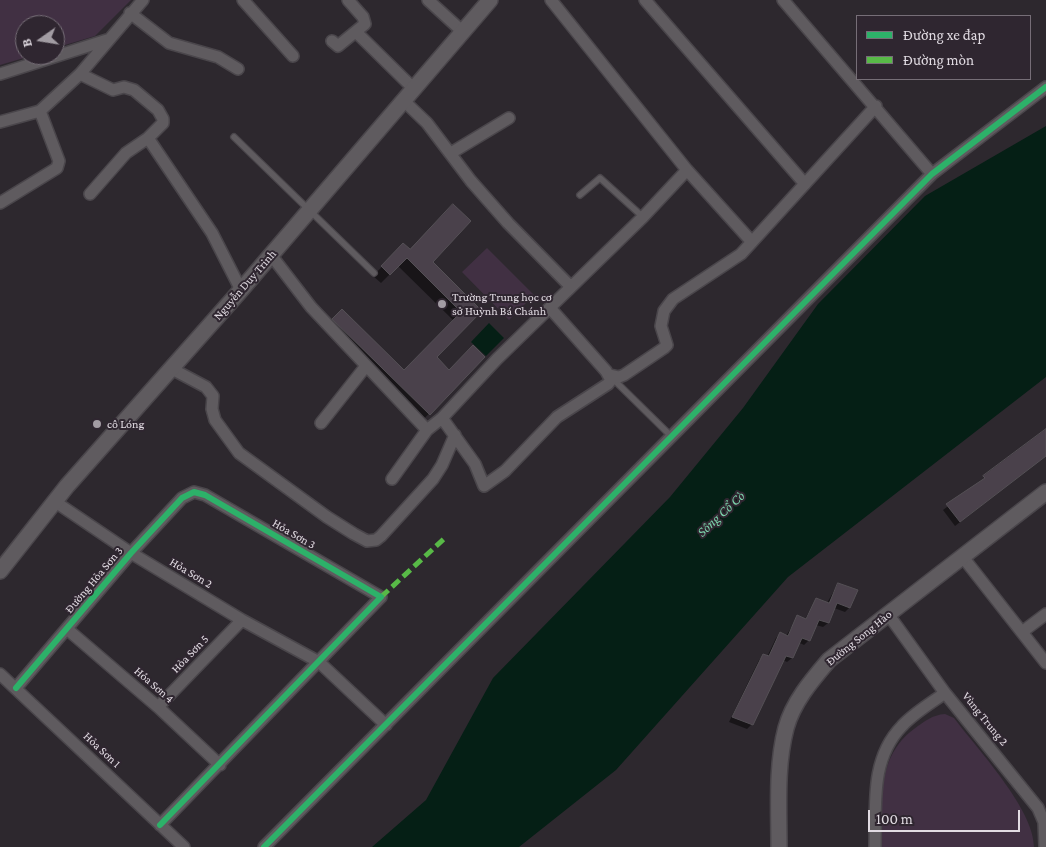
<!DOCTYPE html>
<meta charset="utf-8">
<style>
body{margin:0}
#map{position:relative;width:1046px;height:847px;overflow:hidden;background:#2d282e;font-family:"Crimson Pro",serif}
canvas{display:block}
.legend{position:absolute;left:856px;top:15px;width:175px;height:65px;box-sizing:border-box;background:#2f2630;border:1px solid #766e77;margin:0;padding:6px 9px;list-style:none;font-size:15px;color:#e1dbe2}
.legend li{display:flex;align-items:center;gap:10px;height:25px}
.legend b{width:25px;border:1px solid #766e77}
.north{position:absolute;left:15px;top:15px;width:50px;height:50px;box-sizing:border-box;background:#2f2630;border:1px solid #766e77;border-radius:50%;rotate:257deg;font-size:14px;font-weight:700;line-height:20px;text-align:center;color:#e1dbe2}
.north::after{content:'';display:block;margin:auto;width:18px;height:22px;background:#a29ca3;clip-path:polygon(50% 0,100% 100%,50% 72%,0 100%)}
.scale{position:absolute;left:868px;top:810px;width:152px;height:22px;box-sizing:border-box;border:2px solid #e1dbe2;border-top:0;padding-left:6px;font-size:15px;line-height:18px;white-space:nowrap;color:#e1dbe2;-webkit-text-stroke:4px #2f2630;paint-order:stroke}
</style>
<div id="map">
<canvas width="1046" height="847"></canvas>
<ul class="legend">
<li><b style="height:6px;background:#2db169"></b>Đường xe đạp</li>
<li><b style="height:6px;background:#58b947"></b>Đường mòn</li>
</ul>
<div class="north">B</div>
<div class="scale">100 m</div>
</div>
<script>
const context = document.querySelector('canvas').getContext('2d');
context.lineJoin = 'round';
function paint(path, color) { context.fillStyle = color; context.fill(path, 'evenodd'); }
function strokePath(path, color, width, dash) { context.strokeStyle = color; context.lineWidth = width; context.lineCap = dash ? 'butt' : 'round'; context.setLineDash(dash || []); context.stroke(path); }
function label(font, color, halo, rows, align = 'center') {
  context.font = font + ' "Crimson Pro",serif'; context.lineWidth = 4; context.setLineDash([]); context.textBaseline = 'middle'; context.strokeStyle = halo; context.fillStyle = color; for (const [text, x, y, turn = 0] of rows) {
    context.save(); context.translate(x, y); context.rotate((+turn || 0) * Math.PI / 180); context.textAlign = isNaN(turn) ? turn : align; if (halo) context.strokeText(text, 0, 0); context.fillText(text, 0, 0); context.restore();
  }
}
paint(new Path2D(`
 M0,0H131L95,36L55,48V25H25V55H34L0,65Z
 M487,248L534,295L509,320L462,272Z
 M945,714L954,718C978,750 1034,809 1034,847H882C883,803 875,758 914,729C925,721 932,715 945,714Z`), '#413043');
paint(new Path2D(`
 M1046,126V377L788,577L616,770L519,847H372L426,800L493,678L670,497L743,408L818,304L925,196Z
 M489,323L504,338L486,356L471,342Z`), '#051f15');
paint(new Path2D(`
 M403,245L432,262L481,311L435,357L449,371L483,357L420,423L325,328L342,311L404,372L454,321L398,266L381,283L373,276Z
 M1046,432V455L955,526L943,510Z
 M838,584L849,608L845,612L834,608L828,623L823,627L816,625L809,640L804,645L798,642L792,658L787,662L783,660L752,724L747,729L729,722L759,660L764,655L767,657L776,638L781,634L786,636L798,617L805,619L816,599L827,603Z`), '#0007');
const building = new Path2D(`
 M453,204L471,221L433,262L482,311L437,357L449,370L473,345L485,357L430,415L332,319L342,309L404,370L461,312L407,258L390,275L381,266L403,243L410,249Z
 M1046,429V456L960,522L946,504L985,478L983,476Z
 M838,583L858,590L850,608L837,603L829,623L819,620L810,641L802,638L793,658L786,656L753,725L732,717L763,654L769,656L780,632L788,636L797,615L806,619L816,598L829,603Z`);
paint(building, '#4a414b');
strokePath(building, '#545055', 1);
const lane = new Path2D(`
 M234,137L374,273
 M580,195L600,178L643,217
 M611,377L671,436`);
const street = new Path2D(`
 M243,0L293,56
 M428,0L463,32
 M551,0L687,170L752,242
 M645,0L805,184
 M783,0L932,174
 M130,13L169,43L218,57L238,69
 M356,32L413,88
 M332,41L338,46L365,24L363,17L348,0
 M0,74L107,40
 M80,74L113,90L124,87L134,90L158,110L163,119V123L148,138L212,233L241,290
 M403,100L427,123L471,181L508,223L571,287
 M0,122L40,111L80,74L143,0
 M451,153L509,118
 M90,194L126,153L148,138
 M0,203L57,168L59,161L40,111
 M271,255L311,307L427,430
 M172,369L206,387L213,396L212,409L215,420L239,453L327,517L354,534L367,541L376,540L381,536L433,479L442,465L455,435
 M610,375L619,377L624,375L664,348L667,345L661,326L664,311L673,299L741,254L876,106
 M442,418L475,464L484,486L505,471L557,417L608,384L611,380L606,371L550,308
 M321,423L366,366
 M392,479L427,430L442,418L497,359L643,217L687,170
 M54,501L131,553L242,620L319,662L386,725
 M962,556L1046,663
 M888,614L945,693L1038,808L1044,822L1045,847
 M67,629L158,707L220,765
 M1022,632L1046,614
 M0,674L184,847
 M16,688L131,553L182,498L194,492L205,495L381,597L160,825
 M158,707L242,620
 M264,847L932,174L1046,87
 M875,847C876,805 870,759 902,726C914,713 931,703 945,693`);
const secondary = new Path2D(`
 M0,571L67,486L241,290L490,0
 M779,847C779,808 776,766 786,728C793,702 812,680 829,660L1046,492`);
strokePath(lane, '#4a464b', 8);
strokePath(street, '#4a464b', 14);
strokePath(secondary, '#4a464b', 18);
strokePath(lane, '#5f5b5f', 5.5);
strokePath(street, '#5f5b5f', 11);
strokePath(secondary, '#5f5b5f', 15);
strokePath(new Path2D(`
 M381,597L447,536`), '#58b947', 5, [10, 5]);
strokePath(new Path2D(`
 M16,688L131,553L182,498L194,492L205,495L381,597L160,825
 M264,847L932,174L1046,87`), '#2db169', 6);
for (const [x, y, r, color] of [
 [442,304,5,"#a29ca3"],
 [97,424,5,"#a29ca3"]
]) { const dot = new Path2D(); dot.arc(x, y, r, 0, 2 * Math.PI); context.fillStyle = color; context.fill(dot); strokePath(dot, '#2f2630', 2); }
label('12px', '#e1dbe2', '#2f2630', [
 ["Nguyễn Duy Trinh",245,285,-49],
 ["Hỏa Sơn 3",294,534,30],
 ["Hỏa Sơn 2",191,573,31],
 ["Đường Hỏa Sơn 3",94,580,-50],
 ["Đường Song Hào",859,638,-39],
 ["Hỏa Sơn 5",190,654,-46],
 ["Hỏa Sơn 4",154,685,41],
 ["Vùng Trung 2",985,719,51],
 ["Hỏa Sơn 1",102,750,43]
]);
label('12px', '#e1dbe2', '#2f2630', [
 ["Trường Trung học cơ",452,297],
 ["sở Huỳnh Bá Chánh",452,311],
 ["cô Lóng",107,424]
], 'left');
label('italic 14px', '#7cd4ac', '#2f2630', [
 ["Sông Cổ Cò",721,514,-43]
]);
</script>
